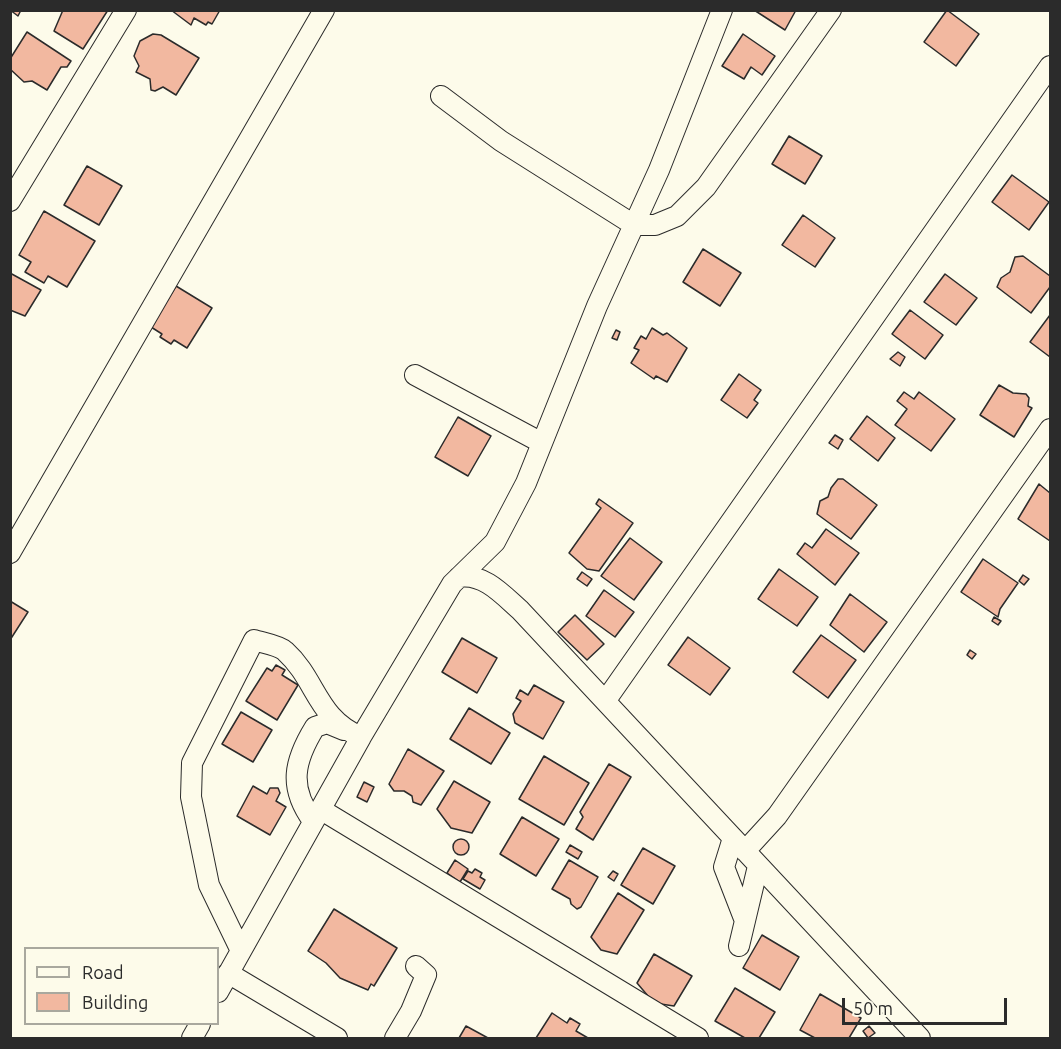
<!DOCTYPE html>
<style>
body{margin:0}
#map{position:relative;width:1061px;height:1049px;overflow:hidden;background:#fdfbea;font-family:Ubuntu,sans-serif}
canvas{display:block}
.frame{position:absolute;inset:0;border:12px solid #2b2b2b;pointer-events:none}
.legend{position:absolute;left:24px;top:947px;width:195px;height:78px;box-sizing:border-box;background:#fdfbea;border:2px solid #a9a89e;margin:0;padding:8px 10px;list-style:none;font-size:18px;color:#2b2b2b}
.legend li{display:flex;align-items:center;gap:12px;height:30px}
.legend b{width:30px;border:2px solid #a9a89e}
.scale{position:absolute;left:842px;top:998px;width:165px;height:27px;box-sizing:border-box;border:3px solid #2b2b2b;border-top:0;padding-left:8px;font-size:18px;line-height:21px;white-space:nowrap;color:#2b2b2b;-webkit-text-stroke:4px #fdfbea;paint-order:stroke}
</style>
<div id="map">
<canvas width="1061" height="1049"></canvas>
<div class="frame"></div>
<ul class="legend">
<li><b style="height:8px;background:#fdfbea"></b>Road</li>
<li><b style="height:16px;background:#f2b8a0"></b>Building</li>
</ul>
<div class="scale">50 m</div>
</div>
<script>
const context = document.querySelector('canvas').getContext('2d');
context.lineJoin = 'round';
function paint(path, color) { context.fillStyle = color; context.fill(path, 'evenodd'); }
function strokePath(path, color, width, dash) { context.strokeStyle = color; context.lineWidth = width; context.lineCap = dash ? 'butt' : 'round'; context.setLineDash(dash || []); context.stroke(path); }
const building = new Path2D(`
 M10,10H21L18,16Z
 M63,10H108L83,49L54,31Z
 M171,10H220L212,24L208,22L206,25L194,18L191,25Z
 M754,10H796L785,30Z
 M947,10L979,34L956,66L924,42Z
 M27,32L71,61L67,67H61L47,90L32,81L24,82L10,69V59Z
 M153,34L161,35L199,58L176,95L163,87L155,91L151,90L150,79L136,72L139,66L134,56L140,41Z
 M743,34L775,56L762,75L751,67L744,79L722,66Z
 M789,136L822,156L805,184L772,164Z
 M87,166L122,186L99,225L64,205Z
 M1012,175L1049,202L1029,230L992,202Z
 M44,211L95,241L67,287L48,276L44,283L25,272L31,262L19,255Z
 M803,215L835,238L815,267L782,245Z
 M703,249L741,273L720,306L683,282Z
 M1023,256L1050,276V287L1031,313L997,287L1001,278L1010,272L1015,257Z
 M10,273L41,290L25,316L10,310Z
 M945,274L977,298L956,325L924,302Z
 M176,286L212,308L187,348L174,340L171,344L160,337L162,334L151,327Z
 M910,310L943,335L925,359L892,334Z
 M1050,315V357L1030,342Z
 M652,328L663,335L667,333L687,348L667,382L656,376L654,379L631,363L639,350L634,348L641,336L646,339Z
 M616,330L620,332L617,340L612,338Z
 M898,352L905,357L900,366L890,359Z
 M739,374L761,390L754,400L758,403L747,418L721,400Z
 M999,385L1013,393L1026,394L1029,398L1028,406L1032,408L1014,437L980,415Z
 M904,392L914,399L919,392L955,419L931,451L895,425L907,409L897,401Z
 M867,416L895,438L878,461L850,439Z
 M458,417L491,436L468,476L435,457Z
 M835,435L843,440L838,449L829,443Z
 M838,479H843L877,505L851,539L817,514L820,501L828,497L831,488Z
 M1039,484L1050,493V541L1018,519Z
 M599,499L633,523L599,571L587,569L569,553L601,508L596,504Z
 M826,529L859,553L835,585L797,554L805,543L812,548Z
 M630,538L662,562L634,600L601,576Z
 M983,559L1018,583L1000,609L998,617L961,592Z
 M779,569L818,597L797,626L758,599Z
 M582,572L592,579L587,586L577,579Z
 M1023,575L1029,579L1024,585L1019,581Z
 M604,590L634,612L615,637L586,616Z
 M850,594L887,622L864,652L830,625Z
 M10,601L28,612L10,640Z
 M575,615L604,644L587,660L558,632Z
 M994,617L1001,621L998,625L992,621Z
 M821,635L856,660L828,698L793,672Z
 M688,637L730,668L710,695L668,665Z
 M462,638L497,658L477,693L442,672Z
 M970,650L976,654L972,659L967,655Z
 M276,665L285,670L282,675L298,685L277,720L246,701L267,668L272,671Z
 M534,685L564,702L543,739L515,723L513,714L521,701L516,698L520,690L528,695Z
 M469,708L510,733L491,764L450,739Z
 M241,712L272,730L253,762L222,744Z
 M408,749L444,771L421,805L413,802L412,796L404,791H394L389,784Z
 M544,756L589,783L564,825L519,799Z
 M609,764L631,777L593,840L576,829L583,817L580,812Z
 M454,781L490,802L472,833L451,828L437,809Z
 M364,782L374,787L367,802L357,797Z
 M253,786L267,794L270,788H278L280,793L276,801L286,807L270,835L237,816Z
 M522,817L559,839L536,876L500,854Z
 M453 847a8 8 0 1 1 16 0a8 8 0 1 1-16 0Z
 M570,845L582,852L578,859L566,852Z
 M643,848L675,866L653,904L621,885Z
 M455,860L468,869L460,882L447,873Z
 M569,860L598,877L581,907L577,909L571,904L570,899L552,889Z
 M475,869L482,873L480,877L485,880L480,889L463,879L468,871L472,873Z
 M613,871L618,874L614,881L608,877Z
 M618,893L644,910L617,954L601,950L591,937Z
 M334,909L397,948L374,986L371,984L368,990L340,978L326,963L308,951Z
 M762,935L799,957L780,990L743,968Z
 M654,954L692,976L674,1006L654,1003L637,983Z
 M735,988L775,1012L759,1038H745L715,1021Z
 M820,994L861,1018L849,1038H815L800,1030Z
 M552,1013L567,1023L570,1018L580,1024L576,1031L588,1038H536Z
 M466,1026L488,1038H459Z
 M869,1026L875,1033L868,1038L863,1031Z`);
paint(building, '#f2b8a0');
strokePath(building, '#2b2b2b', 1.5);
const minor = new Path2D(`
 M441,96L501,141L634,225H655L677,216L706,187L831,10
 M10,201L126,10
 M415,375L542,443
 M10,553L324,10
 M459,577C484,573 503,595 520,610L920,1038
 M606,700L1050,66
 M320,809L698,1038
 M313,821C288,787 294,761 315,727L327,723L344,730
 M733,838L724,867L745,921
 M745,851L777,816L1050,429
 M739,946L758,866
 M241,951L209,885L191,797L192,763L254,640C263,643 278,645 285,651C317,680 316,718 361,737
 M228,973L337,1038
 M218,992L361,737L452,584L495,542L526,483L597,306L659,170L722,10
 M192,1038L200,1024
 M395,1038L411,1011L426,975L416,966`);
strokePath(minor, '#2b2b2b', 22);
strokePath(minor, '#fdfbea', 20);
</script>
